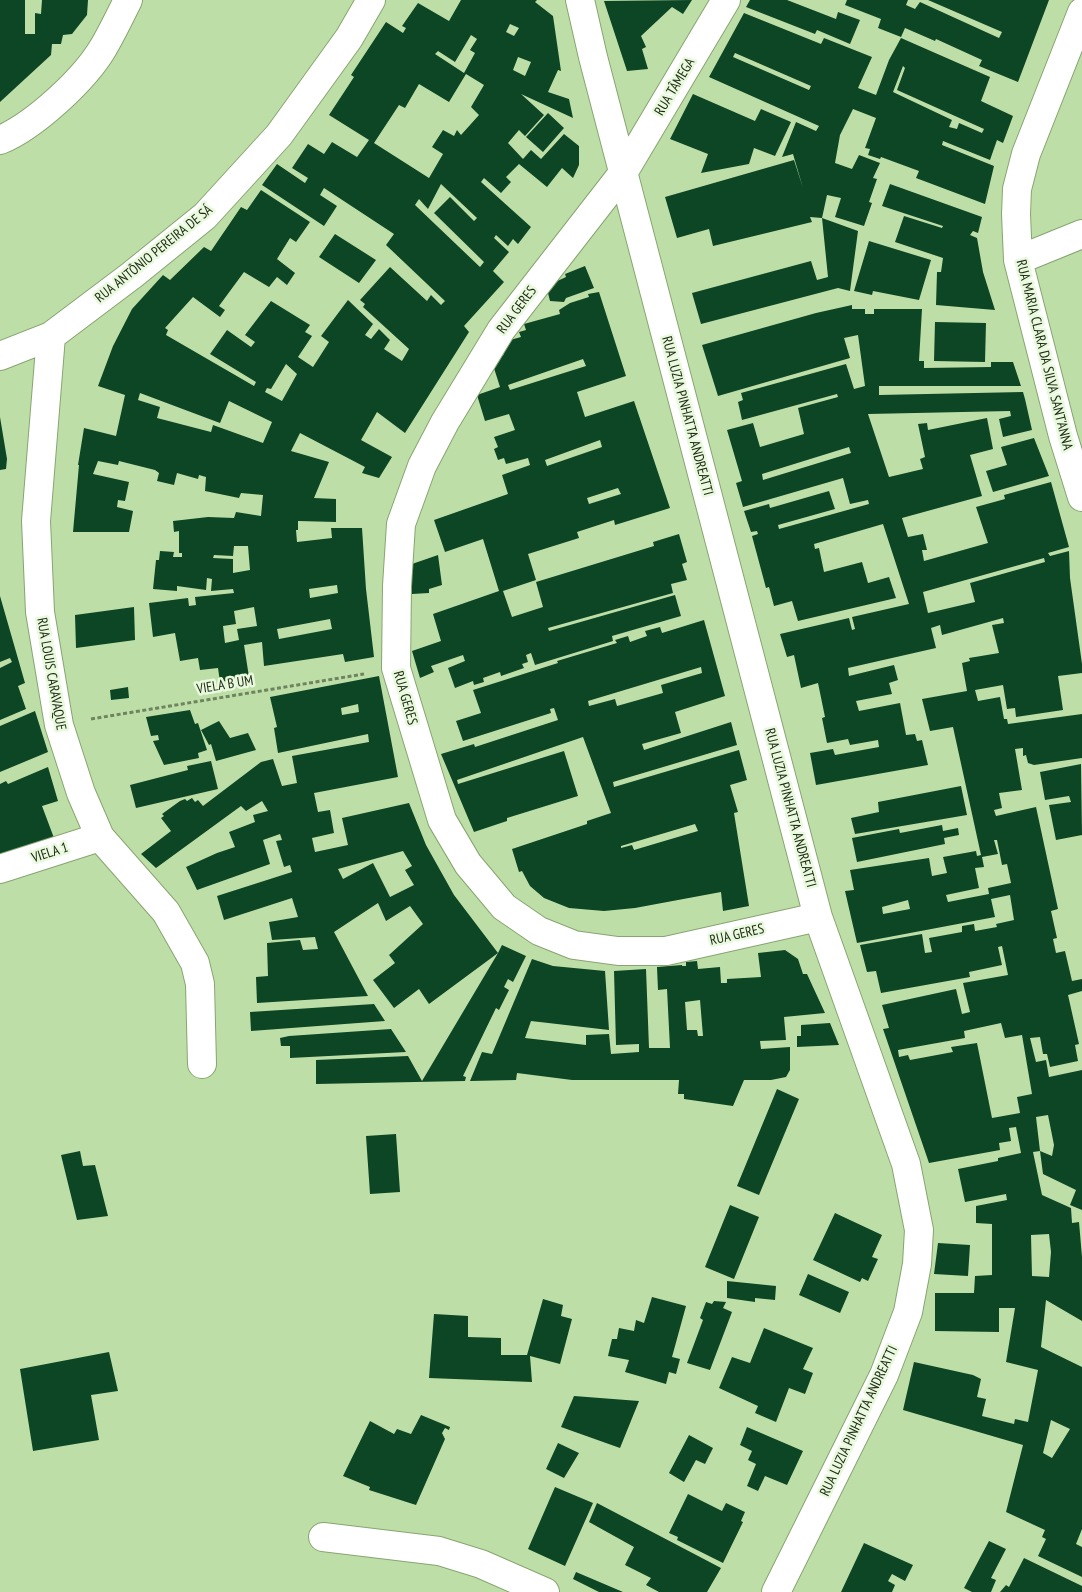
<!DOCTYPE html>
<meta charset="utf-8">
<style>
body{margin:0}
canvas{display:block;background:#bedea7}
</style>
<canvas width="1082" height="1592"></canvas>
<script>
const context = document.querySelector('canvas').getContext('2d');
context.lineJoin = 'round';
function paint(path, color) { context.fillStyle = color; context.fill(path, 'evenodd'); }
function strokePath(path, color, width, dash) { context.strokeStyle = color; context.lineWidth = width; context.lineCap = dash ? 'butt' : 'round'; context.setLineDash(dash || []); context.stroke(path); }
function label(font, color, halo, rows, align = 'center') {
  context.font = font + ' "PT Sans Narrow",sans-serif'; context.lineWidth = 5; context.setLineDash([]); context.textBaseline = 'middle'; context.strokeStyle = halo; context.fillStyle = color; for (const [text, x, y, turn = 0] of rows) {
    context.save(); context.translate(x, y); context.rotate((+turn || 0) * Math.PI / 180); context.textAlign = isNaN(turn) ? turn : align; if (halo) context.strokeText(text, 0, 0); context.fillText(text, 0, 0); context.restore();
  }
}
paint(new Path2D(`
 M0,0H25V34H35V13L41,14L42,0H88L87,15L72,34L63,35L61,44H52L51,55L0,102Z
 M461,0H537L535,2L553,16L561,71L558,70L548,92L569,99L573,118L521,94L544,115L525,136L519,130L508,143L523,159L531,150L541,159L564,134L579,146V165L573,178L562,168L547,187L519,164L506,177L511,182L501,193L484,178L481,182L531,227L518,244L513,239L508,246L496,235L494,238L509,252L493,271L504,282L464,326L469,332L405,433L377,412L361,440L392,457L379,478L362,473L365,467L300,433L291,451L329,462L314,498L336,499V522L298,521V530H296L297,542L332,538L331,528H362L366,589L374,657L345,662L343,654L264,666L262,642L244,645L249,677L220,682L218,668L200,670L198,658L180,661L175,633L153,637L149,603L188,598L189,606L196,605L195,597L234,593L233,589L211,591L212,579L207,578L206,590L177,586V591L153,589L156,560H159L160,551L174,552L173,557H182V553H179V531L174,532L173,521L208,517L234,518L236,512L261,516L263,495L241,493L239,498L205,491L206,477L199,475L198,479L177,473L174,485L157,481L159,473L155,470L119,461L118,465L98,461L93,474L129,482L125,501L118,500L117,507L133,511L129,532H73L79,465H78L84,428L116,436L125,395L98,386L113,346L132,309L163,275L170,280L204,247L211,251L241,207L247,210L261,190L310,222L296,242L290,238L277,259L295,273L287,285L277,277L269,287L244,272L219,306L225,310L220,317L193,297L165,328L168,330L166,335L254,386L256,382L210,354L227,330L251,347L255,342L245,335L271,301L310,325L305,332L312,336L298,357L313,367L329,342L321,336L348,300L373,324L365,335L371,339L379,329L390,340L384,349L402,361L409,349L363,307L365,304L360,300L390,267L427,301L431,295L441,305L445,301L386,245L394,234L324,188L320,195L337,206L324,226L262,185L277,164L305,183L308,178L292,168L308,144L324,154L332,142L357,157L369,140L329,115L354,77L351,75L386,22L403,33L406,28L402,26L418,3L449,21ZM510,24L519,28L514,36L506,32ZM471,35L477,39L470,50L475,53L464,73L435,54L438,51L455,62ZM518,57L531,62L525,76L513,70ZM466,74L484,85L471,107L479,115L461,135L457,130L454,136L443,130L432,147L443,154L429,178L374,143L399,105L405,108L419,84L449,102ZM441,184L477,218L474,221L450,197L434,213L484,262L480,267L415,205L419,199L428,209ZM286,364L297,374L282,401L265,392L267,388L271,389ZM140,393L220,423L229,401L272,422L263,443L213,425L211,432L157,418L160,407L138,400ZM234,546H248L250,570L233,573V559L213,558L214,555L233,556ZM337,585L338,593L310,598L309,589ZM254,607L257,626L237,629L239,640L225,643L223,626L236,624L234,611ZM330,619L332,629L279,639L277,629Z
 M692,0L683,14L672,7L641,36L646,47L642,49L648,69L627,71L604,1Z
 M750,0H787L836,19L838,12L860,20L850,44L817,30L815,34L746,7Z
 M847,0H908L906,5L915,9L920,2L999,38L1002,32L928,0H1049L1018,82L979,66L982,60L936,39L935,41L905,28L901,37L878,28L881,19L845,5Z
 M744,13L821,44L824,38L872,57L858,88L876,95L889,60L901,38L990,77L981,101L1013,116L1003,143L997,140L990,160L943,141L942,145L994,166L985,204L916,178L919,171L881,157L880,159L868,155L870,149L865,148L876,118L853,109L840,135L835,163L852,169L859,155L880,163L873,178L877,179L869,202L872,203L864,226L835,217L841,198L827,195L822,218L858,231L850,291L838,288L701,324L692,293L811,261L817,280L828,277L822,218L810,217L812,222L713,246L709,229L677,238L665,197L794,160L803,188L793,154L782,157L796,122L816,131L819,126L709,77ZM735,53L811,86L809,90L733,57ZM903,66L905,68L897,90L984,129L982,133L959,123L957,129L949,127L952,120L893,92Z
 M693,94L755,121L761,109L791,122L775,156L754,148L749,164L701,173L708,154L670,139Z
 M548,113L564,128L543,152L526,137Z
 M890,184L982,217L978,233L973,231L970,235L977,238L983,272L995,310L936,305L937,272H941L943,258L895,242L904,216L942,228L943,226L882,206Z
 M335,234L376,260L359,283L319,257Z
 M869,241L931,260L919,300L873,291L872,295L854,291Z
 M585,266L594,288L566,298L564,302L550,301L548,293L549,287L554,285L553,283L566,277L565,274Z
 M599,292L626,376L577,392L585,417L634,401L670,508L615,525L614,520L577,532L579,538L528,554L536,580L503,591L512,617L543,607L536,582L654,546L653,542L679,534L687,562L682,564L687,580L671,584L673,593L548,628L549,631L675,595L681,616L612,636L613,641L535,665L531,653L526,655L528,662L522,664L524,668L501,676L500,672L483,678L484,682L474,685L473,681L455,688L448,668L465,661L463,655L431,666L434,672L420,678L412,651L441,641L433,614L499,591L483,539L445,552L434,520L508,494L502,475L530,465L528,458L506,464L504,458L498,460L494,449L498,447L494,437L515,430L509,414L485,421L477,395L500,387L493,365L504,354L501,349L510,340L521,337L519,332L526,330L524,324L560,314L559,310L570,303L589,297L588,294ZM583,359L586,366L510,390L508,385ZM600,440L602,447L547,466L545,460ZM618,488L621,494L589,504L587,498Z
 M852,305V309H865V314H874V309H922L919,361H924V368L991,367V362H1013L1021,386H879V395L1023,392L1025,399L1032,430L1003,437L999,419L1011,416L1010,411L868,414L889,477L923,469L920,459L925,457L918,424L927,423L928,430L987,418L993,449L970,455L982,496L902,518L908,537L923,534L927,550H922L924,561L988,543L976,507L1005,499L1004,495L1051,482L1069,547L1048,553L1050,556L1069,551L1070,578L1082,664V673L1058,676L1063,710L1016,717L1015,708L1007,709L1003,685L975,690L978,701L1000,697L1004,719H1007L1008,724L1082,714V758L1034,765L1028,763L1026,755L1023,756V748L1015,749L1022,790L999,793L1002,808L994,810L996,816L1036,807L1058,909L1051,911L1057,938L1053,939L1056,953L1065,951L1072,981L1082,979V991L1068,995L1079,1044L1075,1045L1078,1061L1050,1067L1047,1054H1043L1040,1037L1030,1038L1036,1062L1046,1060L1049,1077L1082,1070V1210L1070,1205L1076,1190L1043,1174L1040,1151L1052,1156L1054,1145L1048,1115L1036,1117L1040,1151L1033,1152L1042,1195L1071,1208L1072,1223L1079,1222L1082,1257V1321L1046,1300L1041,1347L1082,1367V1529L1076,1544L1082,1547V1577L1038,1556L1046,1539L1042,1537L1045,1530L1006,1512L1023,1445L903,1410L914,1362L973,1375L981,1379L977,1397L986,1399L982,1416L1014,1424L1015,1419L1028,1422L1038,1370L1006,1362L1015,1308H999V1332L935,1331V1293H974L975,1276L992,1275V1224L976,1223V1206L1007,1200L1006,1194L965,1202L958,1169L998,1161V1158L1021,1153L1016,1127L1009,1128L1011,1141L999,1143L1000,1150L929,1163L883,1029L889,1028L882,1005L956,989L962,1014L970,1012L963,983L1008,975L1002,946L998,947L1002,965L969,972L970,977L881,993L876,971L867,972L860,945L922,934L925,953L932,952L929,938L962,932V926L974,924L975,931L997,927L996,924L1014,920L1010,895L991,899L995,917L857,943L845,891L854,890L850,870L929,858L932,876L947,873L943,857L976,851L977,856L981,855L953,727L930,731L922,699L967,691L962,663L970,661L969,658L999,653L992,625L1004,623L1003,618L942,635L940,625L931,628L936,648L848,668L849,676L894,665L898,680L889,683L892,694L856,701L859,711L900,703L906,735L915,734L917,741L922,740L928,765L816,785L810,753L833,749L835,755L879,747L878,740L850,745L848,739L827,743L822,718L825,717L818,683L801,688L794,655L787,657L780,634L849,618L852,630L855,629L852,617L909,604L883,524L814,544L815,549L819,548L824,572L862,562L868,583L889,577L896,598L798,621L792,601L774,606L769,587L766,588L752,536L758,534L757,531L751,532L744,511L769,504L770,508L829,491L835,509L778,525L779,529L869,504L868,500L850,504L843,478L743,507L736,483L742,481L727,430L753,423L760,447L804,434L798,408L838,397L837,394L742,420L738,402L743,400L741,393L846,364L854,389L865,386L858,335L844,338L850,358L718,396L702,345L816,313ZM849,447L851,453L763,480L762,474ZM1044,558L1045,562L970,583L975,602L928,613L923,592ZM994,840H997L1002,865L1007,864L1011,883L988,888L989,894L948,902L946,895L979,888L975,868L984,867L982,857L998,854ZM908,900L910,909L883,914L882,907ZM1001,1023L1005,1038L1022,1035L1032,1094L1017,1097L1020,1113L992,1118L977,1043L951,1047L953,1052L910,1060L908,1055L899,1057L898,1050L965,1038L964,1031ZM1049,1234L1051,1252L1049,1277L1032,1276L1031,1235ZM1051,1420L1070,1429L1052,1458L1043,1453Z
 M935,322L986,323L985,362L934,361Z
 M0,417L7,459L6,469L0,470Z
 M1034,438L1049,476L993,492L986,471L1007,465L1001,447Z
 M438,555L442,585L429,589V593L412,594V564Z
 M0,596L25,683L18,686L26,709L0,720V668L12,662L10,658L0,662Z
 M134,607L135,640L76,648L75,615Z
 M704,620L725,696L675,712L681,733L642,744L644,750L731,722L737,745L613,782L614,787L739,750L747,780L730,785L738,812L734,813L749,906L723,911L721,892L635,908L604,911L569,908L544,898L530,886L522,871L519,872L512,849L587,824V821L611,813L583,737L457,780L458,784L564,751L578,796L507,818V821L474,832L441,754L474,744L475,747L558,720L554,708L550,709L551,713L463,741L456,721L481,713L473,690L558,663L557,661L617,643L615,640L628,636L630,642L647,636L645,631L660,627L662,633ZM701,667L702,673L661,685L663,693L617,706L615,699L589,706L588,701ZM695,824L698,831L634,850L632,845L621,848V846Z
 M379,676L398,777L314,793L318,812L330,810L334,833L312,838L315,852L348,845L342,818L409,803L426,845L454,895L498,953L502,945L526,956L513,982L508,979L504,987L509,990L499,1010L496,1008L463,1076L466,1077L465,1081L316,1084V1060L408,1056L422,1081L498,953L429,1004L419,989L394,1008L373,980L395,963L389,955L423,924L410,906L386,921L378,903L334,932L368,996L257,1003L256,977L268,976L267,943L300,940L303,950L318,949L315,937L272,940L269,922L298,917L292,898L224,920L217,896L292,872L290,865L284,867L276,841L282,840L280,834L263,840L270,864L197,890L186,867L217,853L235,847L229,832L255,822L253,815L268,811L262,801L246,811L241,806L156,868L141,854L171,831L161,818L164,816L162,814L180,801L185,799L187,801L192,798L195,802L198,800L203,806L261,762L273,759L282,786L297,783L292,756L369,742L368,734L278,753L274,728L277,727L270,697ZM358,704L359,712L342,715L341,708ZM403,851L412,866L405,870L414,885L390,897L373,863L343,879L338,869Z
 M128,687L129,698L111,700L110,690Z
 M190,710L195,724L198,723L207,750L198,753L199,758L164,765L153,741L159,740L158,735L151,736L146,717Z
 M35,711L48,752L0,772V726Z
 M219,721L230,738L248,733L256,750L216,761L211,744L209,745L201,730Z
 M211,761L218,789L136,808L130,785L188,770L187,766Z
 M1081,764L1082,835L1056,840L1049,805L1071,802L1069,796L1045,800L1040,772Z
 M48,767L58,801L42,806L54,838L0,860V784L6,781L8,784Z
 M961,786L967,815L855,834L851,818L879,812L878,802Z
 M942,825L943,831L958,828L959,835L944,838L945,844L857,862L852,838L899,829L900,833Z
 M785,950L798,959L803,974H807L825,1013L784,1017L786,1040L760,1041L761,1049L790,1047V1070L786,1077L771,1080H744L733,1106L684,1099V1094H678L679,1080H572L517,1073L516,1080L470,1081L482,1052L492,1054L532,959L553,966L605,971L609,1030L531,1021L525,1038L586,1045V1035L609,1034L611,1054L639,1052V1044L616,1045L614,971L646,969L649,1048H670L667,989L658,990L657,967L682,965V966H686V962L697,961L698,969L720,967L721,983H727V979L761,977L758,953ZM700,1000L703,1036H698L697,1030H687L685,1002Z
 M374,1004L385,1021L251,1031L250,1012Z
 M830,1023L839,1045L797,1047V1036H801V1025Z
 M391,1029L406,1052L290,1058V1046H281L280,1038L289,1036Z
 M777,1089L799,1099L759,1195L737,1186Z
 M396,1134L400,1192L370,1194L366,1136Z
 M80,1151L83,1166L95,1165L108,1216L77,1220L61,1155Z
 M730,1205L759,1217L734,1279L705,1267Z
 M835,1213L882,1235L872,1257L878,1259L868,1281L862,1278L860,1282L813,1260Z
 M938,1243L970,1245L968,1276L934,1274Z
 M808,1274L849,1292L840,1313L799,1295Z
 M727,1281L776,1286L775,1300L755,1298V1302L727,1298Z
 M652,1297L686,1306L672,1357L680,1359L676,1374L669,1372L666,1384L625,1372L629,1360L608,1356L612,1339H617L619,1328L634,1331L636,1320L644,1323Z
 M543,1299L563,1305L561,1316L572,1319L560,1364L530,1356L532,1382L429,1378L434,1314L468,1316V1337L501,1338V1355H527Z
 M714,1301L726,1302L723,1308L732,1312L710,1370L687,1363L703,1320L700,1318L706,1302L712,1304Z
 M764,1328L813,1348L803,1369L813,1373L805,1394L789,1388L776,1422L755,1413L758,1406L719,1388L732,1357L750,1363Z
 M109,1352L118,1391L91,1395L99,1440L33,1451L20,1369Z
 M574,1396L639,1401L620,1448L561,1427Z
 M421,1415L450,1427L449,1430L445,1428L442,1433L445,1439L416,1505L369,1490L370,1487L343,1476L370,1421L394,1434L397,1429L411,1434Z
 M747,1427L803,1451L787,1485L765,1476L758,1491L747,1486L756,1464L748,1460L752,1451L740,1445Z
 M689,1435L713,1448L705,1464L696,1460L684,1482L669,1473Z
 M558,1443L579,1453L564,1478L546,1469Z
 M555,1487L593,1503L565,1566L528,1549Z
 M688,1494L722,1511L726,1503L745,1512L741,1521L743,1522L723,1563L677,1540L678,1537L669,1533Z
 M597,1503L721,1568L707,1592H659L646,1585L651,1578L625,1565L634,1547L589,1522Z
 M989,1541L1006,1549L991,1578L996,1580L991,1592H972L964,1588Z
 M864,1543L913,1565L905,1581L892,1574L888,1581L895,1585L892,1592H841Z
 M1024,1558L1082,1586V1592H1000L1006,1585L1009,1587Z
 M576,1572L623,1592H599L573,1579Z`), '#0d4624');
const minor = new Path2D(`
 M580,0L593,57L818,917L906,1164L919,1230L917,1264L908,1312L884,1375L776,1592
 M726,0L623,173L501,330L445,422L422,466L401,524L397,586L396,668L442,820L468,864L504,907L539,931L574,945L618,951H666L818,917
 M1082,12L1026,154L1017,189L1016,214L1018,260L1063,436L1082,497
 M0,140C34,126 84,80 103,48C112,33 120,16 128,0
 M1018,260L1082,234
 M51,336L36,521L40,612L59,725L81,793L100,837L166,912L195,963L200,984L202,1064
 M0,356L51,336L132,275L205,216L279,135L349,38L371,0
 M0,869L100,837
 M323,1537L439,1551L481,1564L545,1592`);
strokePath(minor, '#87a570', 30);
strokePath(new Path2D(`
 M91,719L364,674`), '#6e845e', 3, [4, 2.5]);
strokePath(minor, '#fff', 28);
label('14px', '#1c2813', '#e9f9dd', [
 ["RUA TÂMEGA",675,87,-59],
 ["RUA ANTÔNIO PEREIRA DE SÁ",154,254,-39],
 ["RUA GERES",517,310,-53],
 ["RUA MARIA CLARA DA SILVA SANT'ANNA",1044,355,76],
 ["RUA LUZIA PINHATTA ANDREATTI",687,416,75],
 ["RUA LOUIS CARAVAQUE",51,674,80],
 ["VIELA B UM",225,685,-9],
 ["RUA GERES",405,698,74],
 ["RUA LUZIA PINHATTA ANDREATTI",790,808,75],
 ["VIELA 1",50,853,-18],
 ["RUA GERES",737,935,-13],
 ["RUA LUZIA PINHATTA ANDREATTI",859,1421,-65]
]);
</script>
